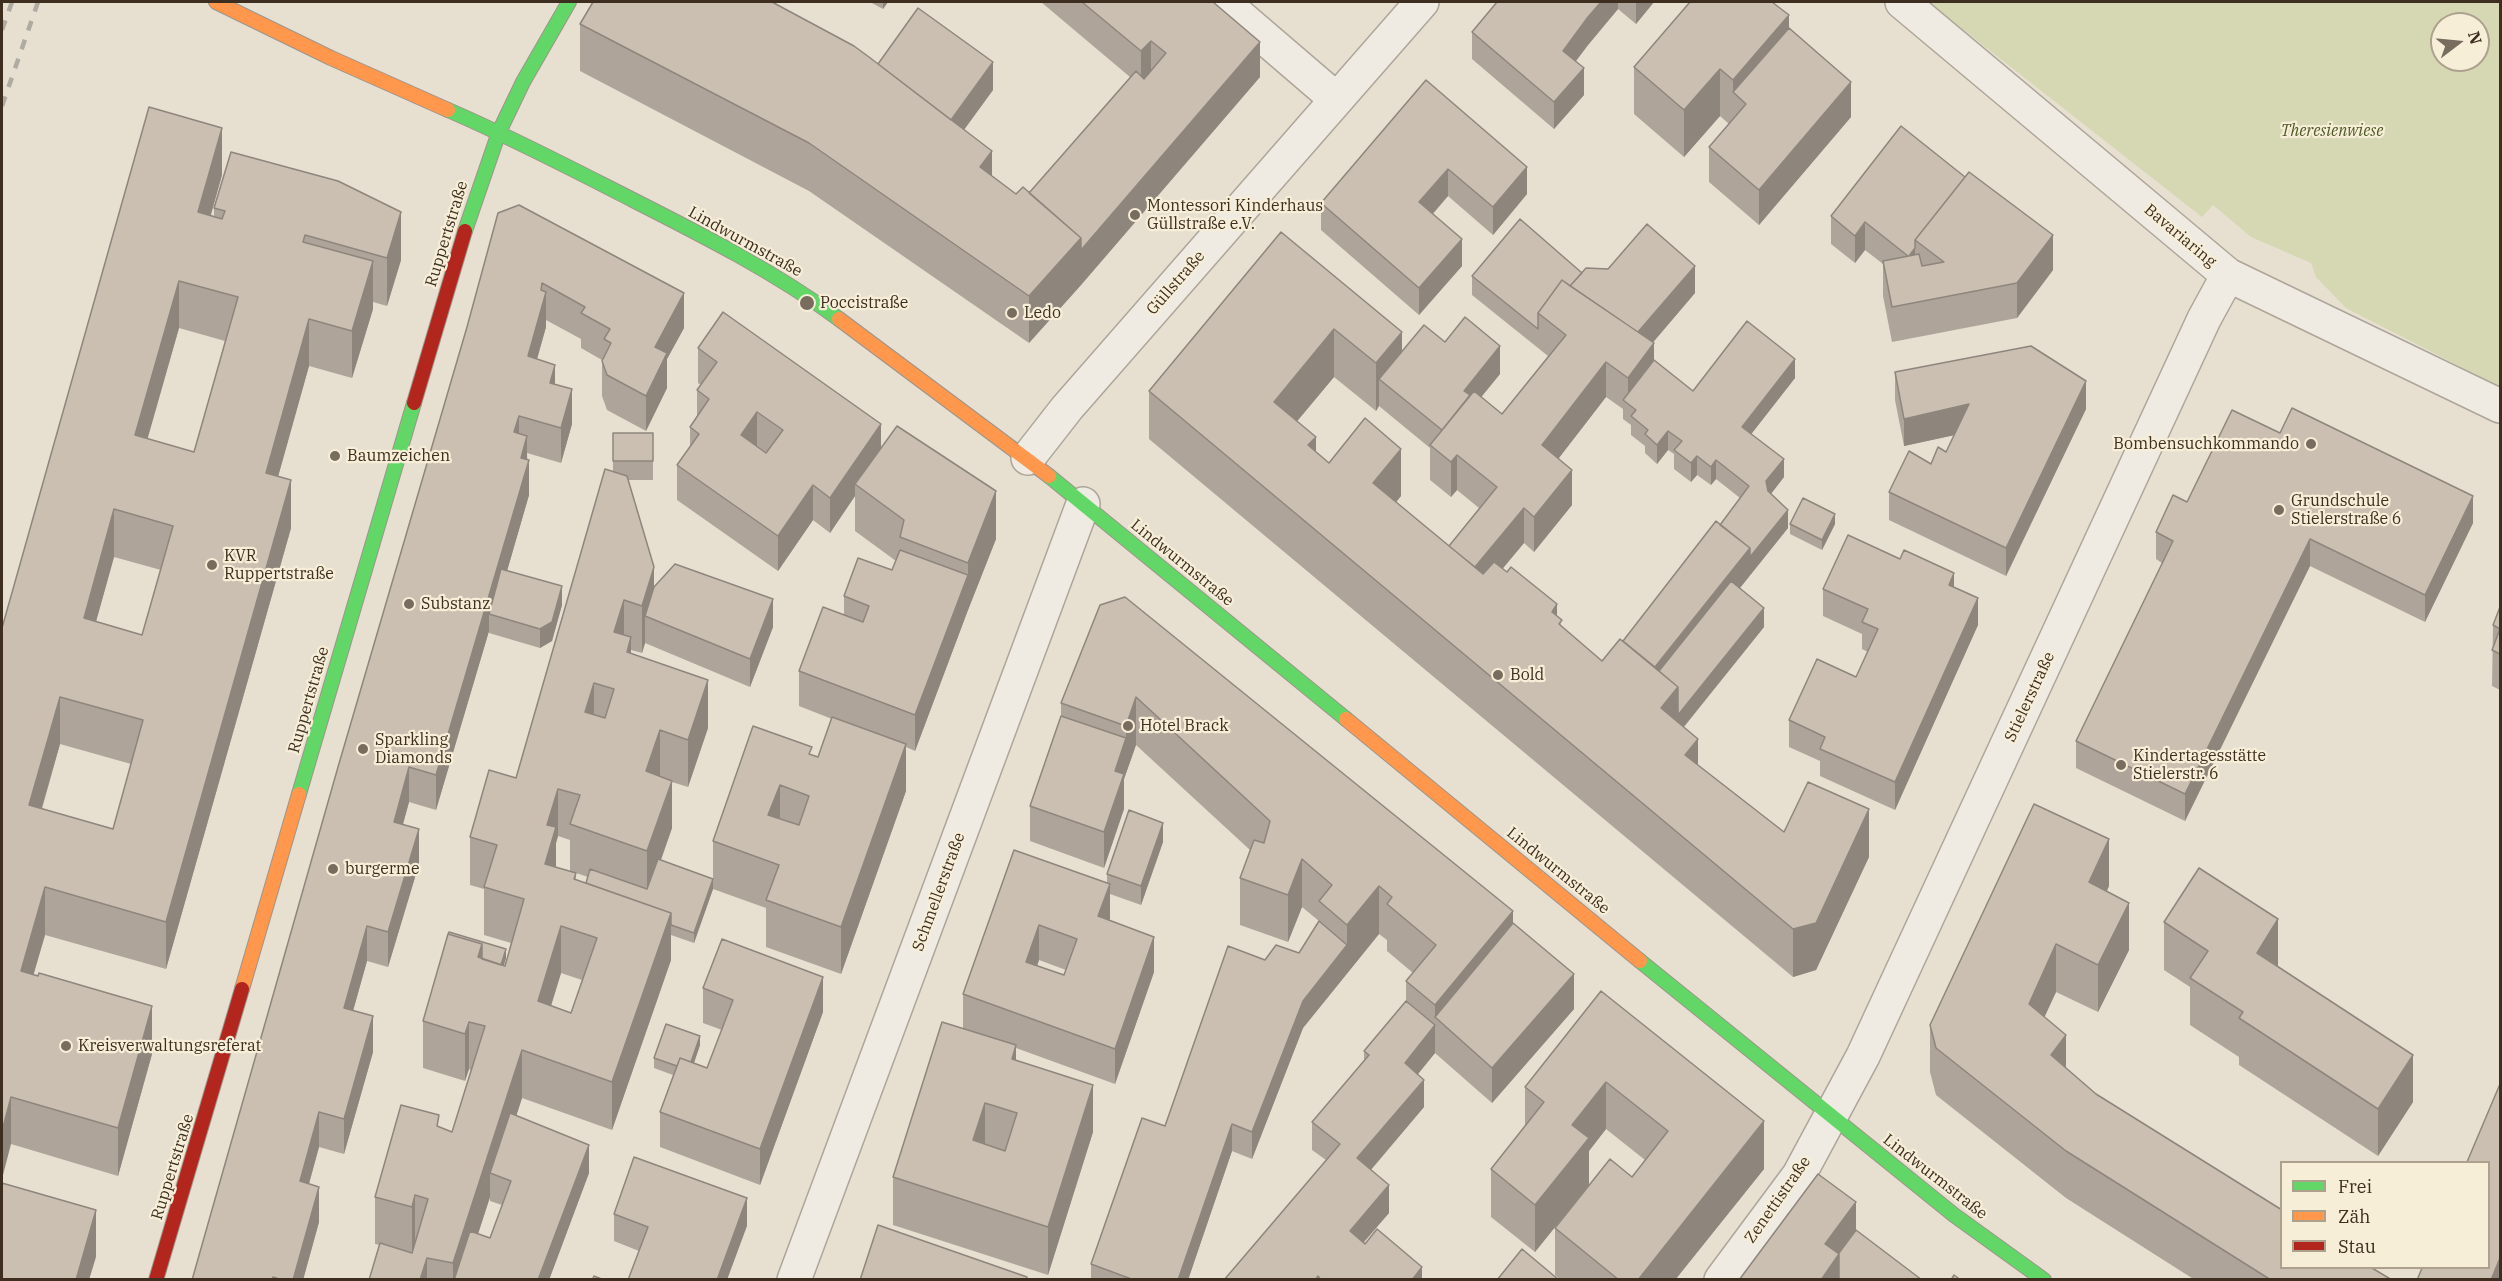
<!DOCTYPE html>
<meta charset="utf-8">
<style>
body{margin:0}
#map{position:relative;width:2502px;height:1281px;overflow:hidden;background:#e7e0d1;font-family:"IBM Plex Serif",serif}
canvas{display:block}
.frame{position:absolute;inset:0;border:3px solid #3d2e20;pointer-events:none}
.legend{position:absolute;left:2280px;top:1161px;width:210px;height:108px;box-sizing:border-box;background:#f7eed8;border:2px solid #ada18e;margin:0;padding:8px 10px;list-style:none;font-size:18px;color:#3d2e20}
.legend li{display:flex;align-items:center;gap:12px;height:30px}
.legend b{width:30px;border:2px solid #ada18e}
.north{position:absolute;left:2430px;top:12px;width:60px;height:60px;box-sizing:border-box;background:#f7eed8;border:2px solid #ada18e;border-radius:50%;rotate:74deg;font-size:16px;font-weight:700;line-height:24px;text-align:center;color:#3d2e20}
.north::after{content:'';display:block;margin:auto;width:21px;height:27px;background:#786c5e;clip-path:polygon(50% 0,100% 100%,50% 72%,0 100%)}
</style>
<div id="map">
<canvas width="2502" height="1281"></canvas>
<div class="frame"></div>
<ul class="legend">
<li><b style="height:8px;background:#63d668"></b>Frei</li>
<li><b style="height:8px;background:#ff974d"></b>Zäh</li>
<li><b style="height:8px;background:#b3261e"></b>Stau</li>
</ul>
<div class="north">N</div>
</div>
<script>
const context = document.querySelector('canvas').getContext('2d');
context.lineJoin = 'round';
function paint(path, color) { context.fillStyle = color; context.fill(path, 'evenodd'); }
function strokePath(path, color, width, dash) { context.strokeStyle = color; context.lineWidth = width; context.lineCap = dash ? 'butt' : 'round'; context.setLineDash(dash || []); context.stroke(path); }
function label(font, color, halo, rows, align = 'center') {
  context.font = font + ' "IBM Plex Serif",serif'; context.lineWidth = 4.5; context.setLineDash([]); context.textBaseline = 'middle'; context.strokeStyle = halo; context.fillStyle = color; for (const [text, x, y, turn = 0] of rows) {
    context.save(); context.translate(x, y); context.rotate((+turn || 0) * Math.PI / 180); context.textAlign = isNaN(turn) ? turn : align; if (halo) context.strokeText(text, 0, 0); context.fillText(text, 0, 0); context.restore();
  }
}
paint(new Path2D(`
 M1928,2H2500V387L2346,308L2316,277L2311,263L2251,237L2213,205L2202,217ZM2442,24H2478V60H2442Z`), '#d6d7b3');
const street = new Path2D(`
 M1223,2L1336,99
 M1902,2L2228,275L2500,406
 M1028,458L1067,408L1422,2
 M794,1280L1083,504
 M1721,1280L1799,1175L1863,1056L2204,319L2228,275`);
const fast = new Path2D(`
 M448,110C511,137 572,169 633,200C704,236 775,272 839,319
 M465,231L499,132L523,82L569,2
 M1049,476L1346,719
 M299,794L414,403
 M1640,961L1954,1215L2044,1280`);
const slow = new Path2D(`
 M216,2L331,58L448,110
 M839,319L1049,476
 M1346,719L1640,961
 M242,989L299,794`);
const jam = new Path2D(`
 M414,403L465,231
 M156,1280L242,989`);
strokePath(street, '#ada599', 36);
strokePath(fast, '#9c958a', 16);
strokePath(slow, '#9c958a', 16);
strokePath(jam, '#9c958a', 16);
strokePath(street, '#efebe3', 33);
strokePath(fast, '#63d668', 14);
strokePath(slow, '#ff974d', 14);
strokePath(jam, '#b3261e', 14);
strokePath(new Path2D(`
 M2,30L12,2
 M2,106L38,2`), '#afaaa2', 4.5, [10, 10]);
paint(new Path2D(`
 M870,2H888L883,9Z
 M1041,2H1213L1260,77L1081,285L1029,343L809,191L580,71V24L878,64L993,90L964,129L992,176L1016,194L1029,193L1130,77Z
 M1497,2H1654L1636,24L1618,9L1588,45L1576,61L1584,95L1554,129L1472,59V32Z
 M1789,28L1851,117L1759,225L1709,182V147L1729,124L1720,116L1684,157L1634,114V67Z
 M1426,80L1527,194L1493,235L1448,196L1433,214L1462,266L1419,315L1321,230V203Z
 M1901,126L2053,270L2017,318L1892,342L1883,296V264L1865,250L1855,263L1831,244V216Z
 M231,152L401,260L387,306L373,302V309L352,378L309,366L278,476L291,528L166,969L45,935L33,975L152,1054L118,1176L11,1144L2,628L222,175L211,215L214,216V208ZM179,328L225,341L194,452L147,439ZM114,557L161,570L142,635L96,621ZM60,744L131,764L113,829L42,809Z
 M498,213L684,328L667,359V388L646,431L607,410L602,396V360L581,348V339L546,320V327L537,359L555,384L572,424L561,463L527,453L529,495L507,571L562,605L552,641L540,648L489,633V631L436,810L409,802L403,824L419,864L388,967L367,961L353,1011L373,1052L344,1154L319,1147L309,1184L319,1222L303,1280H192L467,327Z
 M1281,232L1402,352L1445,342L1500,374L1481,397L1502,414L1548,356L1472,295V276L1582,273L1695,293L1653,342L1654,360L1693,391L1795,378L1751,434L1784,477L1771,494L1788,528L1740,588L1764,627L1684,727L1698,765L1784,832L1869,857L1816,970L1793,977L1149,439V391ZM1334,377L1376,411L1379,406L1430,448V480L1451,497L1457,490L1479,508L1449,546L1396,502L1401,496L1329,463L1316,452L1297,421ZM1606,397L1623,409V419L1631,425V435L1645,446V453L1657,464L1668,450L1674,454V469L1691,482L1697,475L1711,485L1716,479L1740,498L1720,525L1623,641L1602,661L1562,627L1557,616L1502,569L1524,543L1534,552L1572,505L1558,459Z
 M698,348L881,448L996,539L968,610L915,751L906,747V791L841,974L766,947V908L713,889L694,943L671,935V960L612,1130L522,1098L516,1116L589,1173L549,1280H369L380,1245L375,1244V1197L439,1127L452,1132L471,1070L469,1069L465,1081L423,1068V1021L506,958L504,965L505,966L511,943L484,935V889L470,885V837L516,778L613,471V433H653V480H628L654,587L773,627L750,687L645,643L642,653L631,650V654L708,728L688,787L672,782V828L661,860L713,879V841L812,755L818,757L832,719L799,706V671L844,615V596L892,570L896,561L855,531V496L830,533L813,520L778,571L677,500V465L690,447V427L697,416V390L701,385L698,383ZM558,836L570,840V871L556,867V843ZM576,873L588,877L586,883L576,880ZM561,973L582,980L571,1013L551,1006ZM490,1197V1201L502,1205L490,1238L478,1234Z
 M1895,372L2086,409L2006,576L1889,520V492L1931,464L1946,452L1954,435L1904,446L1895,400Z
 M2280,433L2473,523L2425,622L2310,566L2185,821L2076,768V741L2162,563L2156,559V532L2187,502Z
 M1790,524H1835L1822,550L1790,534Z
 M1954,587L1978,625L1895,810L1820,776V761L1789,747V720L1856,677L1868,652L1862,649V634L1823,616V589Z
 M1100,605L1513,923L1574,1009L1492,1103L1435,1053L1418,1074L1424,1107L1371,1170L1389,1213L1364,1242L1422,1280H1224L1326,1160L1312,1150V1122L1364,1061V1051L1406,1001V981L1413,973L1387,951V940L1379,934L1303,1028L1252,1159L1232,1151L1188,1280H1091V1264L1165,1126L1265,960L1299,953L1319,921L1302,907L1288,942L1240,925V878L1250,850L1136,745L1124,779V809L1104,868L1030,841V806L1061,716V703Z
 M2500,607V690L2492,686L2493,625Z
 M1163,842L1141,905L1110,894L1109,920L1154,972L1115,1084L1016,1048V1060L1093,1132L1048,1275L893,1225V1177L963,1028V994L1014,850L1107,883V874ZM1039,960L1066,970L1064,975L1037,966Z
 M2109,886L2107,891L2129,950L2098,1012L2056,992L2044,1017L2066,1068L2096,1094L2392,1280H2195L2066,1198L1936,1095L1930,1072V1025Z
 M2164,922L2278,967L2413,1102L2378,1156L2239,1065V1057L2190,1025V987L2164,970Z
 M703,988L823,1012L760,1185L660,1147V1112L673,1075L654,1068V1058L700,1045L694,1063L707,1068L722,1030L703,1023Z
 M1601,991L1764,1169L1675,1280H1560L1555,1275V1228L1574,1203L1535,1252L1491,1217V1169L1525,1126V1087ZM1606,1129L1645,1160L1632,1177L1589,1185V1151Z
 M614,1214L747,1226L639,1251L614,1241Z`), '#afa499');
paint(new Path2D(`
 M883,2H888L883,9Z
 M1601,2H1618V9L1588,45L1563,78V51L1588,17Z
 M1636,2H1654L1636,24Z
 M1789,15V63L1746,104L1733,92V80Z
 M1151,41V76L1141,87V51Z
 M1260,42V77L1081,285V250Z
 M993,62V90L948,152V125Z
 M1584,68V95L1554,129V102Z
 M1720,69V116L1684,157V110Z
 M1851,82V117L1759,225V190Z
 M222,128V175L198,259V212Z
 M992,151V198L980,167Z
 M1527,167V194L1493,235V207Z
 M1448,169V196L1419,229V202Z
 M401,212V260L387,306V258Z
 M1865,222V250L1855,263V236Z
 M2053,235V270L2017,318V283Z
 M1081,238V285L1029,343V296Z
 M1462,239V266L1419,315V288Z
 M1915,248V275L1908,257Z
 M373,261V309L352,378V331Z
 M1695,266V293L1633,366V338Z
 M179,281V328L135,483V435Z
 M542,283V305L546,292V327L528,391V356Z
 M684,293V328L667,359V388L646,431V396L655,347Z
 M309,319V366L266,520V473Z
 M1334,329V377L1274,449V402Z
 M1402,332V380L1379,379V406L1376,411V363Z
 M1654,343V379L1628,404V378Z
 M1500,346V374L1474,406L1464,391Z
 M1795,359V378L1742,446V427Z
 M1606,362V397L1542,480V445Z
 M555,365V400L550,383Z
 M2086,381V409L2006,576V548Z
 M572,389V424L561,463V428Z
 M1969,404V432L1904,446V419Z
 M757,412V447L741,435Z
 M519,416V451L514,432Z
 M881,424V459L855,484V496L830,533V498Z
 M1668,431V450L1657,464V445Z
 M527,436V469L529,460V495L494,616L489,614V631L436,810V775Z
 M1316,437V484L1308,445Z
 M1401,449V496L1373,531V483Z
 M1457,455V490L1451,497V462Z
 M1697,456V475L1691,482V463Z
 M1784,459V477L1766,500V481Z
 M1716,460V479L1711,485V467Z
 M1572,470V505L1534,552V517Z
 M291,480V528L166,969V922Z
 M813,485V520L778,571V536Z
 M996,491V539L968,610L915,751V715L968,575V563Z
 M2473,496V523L2425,622V595Z
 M1524,508V543L1469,609V574Z
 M114,509V557L84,665V618Z
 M1788,510V528L1654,695L1645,679L1750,548Z
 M1835,514V524L1822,550V540Z
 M2310,539V566L2185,821V794Z
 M654,567V615L645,616V643L642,653V606Z
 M1954,573V601L1949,585Z
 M562,586V605L552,641L540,648V629Z
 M1978,598V625L1895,810V782Z
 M773,599V627L750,687V659Z
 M624,600V648L614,632Z
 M1557,604V652L1552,612Z
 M1764,608V627L1661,755V708L1678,687Z
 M631,637V685L627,652Z
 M708,680V728L688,787V740Z
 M594,683V730L585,712Z
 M60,697V744L29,852V805Z
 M1136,697V745L1124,779V809L1104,868V832L1115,771L1126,738V726Z
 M660,730V778L646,771Z
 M1698,739V786L1685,755Z
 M906,744V791L841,974V927Z
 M409,767V802L394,857V822Z
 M672,781V828L647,899V851Z
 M780,785V832L768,862V815Z
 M558,789V836L556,843V874L545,864L547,825Z
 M1869,809V857L1816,970L1793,977V929Z
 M1163,823V842L1141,905V886Z
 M419,829V864L388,967V932Z
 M2109,839V886L2089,929V882Z
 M1302,859V907L1288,942V895Z
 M713,879V889L694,943V933Z
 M1110,884V919L1098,951V916Z
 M1379,886V934L1303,1028L1252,1159V1132L1303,1001L1347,945V925Z
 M45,887V935L21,1018V971Z
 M2129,903V950L2098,1012V965Z
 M1513,911V958L1435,1017V1005Z
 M671,913V960L612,1130V1082Z
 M2278,919V966L2257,953Z
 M1039,925V960L1026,997V962Z
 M367,926V961L344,1043V1008Z
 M561,926V973L538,1048V1001Z
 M1154,937V972L1115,1084V1049Z
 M482,944V991L478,957Z
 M2056,944V992L2029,1051V1004Z
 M506,949V958L499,982V972Z
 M1574,974V1009L1492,1103V1068Z
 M823,977V1012L760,1185V1149Z
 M152,1006V1054L118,1176V1128Z
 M373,1016V1052L344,1154V1119Z
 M469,1022V1069L465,1081V1034Z
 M1435,1025V1053L1405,1090V1063Z
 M2066,1035V1082L2051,1055Z
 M700,1036V1045L688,1080V1071Z
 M1016,1045V1093L1012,1059Z
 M522,1050V1098L497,1176L490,1173V1197L463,1280H453V1263Z
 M2413,1055V1102L2378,1156V1109Z
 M1424,1080V1107L1357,1186V1158Z
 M1606,1082V1129L1589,1151V1185L1535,1252V1205L1572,1125Z
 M1093,1085V1132L1048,1275V1227Z
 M11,1097V1144L2,1179V1131Z
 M985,1103V1150L973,1140Z
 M319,1112V1147L300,1216V1181Z
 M1764,1121V1169L1675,1280H1638Z
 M1232,1124V1151L1188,1280H1178Z
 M589,1145V1173L549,1280H538Z
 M1389,1185V1213L1350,1258V1231Z
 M319,1187V1222L303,1280H293Z
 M415,1195V1243L412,1254V1207Z
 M747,1198V1226L727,1280H717Z
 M1856,1202V1249L1839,1280H1821L1825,1244Z
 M96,1210V1257L89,1280H76Z
 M427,1258V1280H420Z
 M2500,1258V1280H2491Z
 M1422,1267V1280H1412Z`), '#8e867d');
const building = new Path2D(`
 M593,2H772L854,46L869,57L992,151L980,167L1016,194L1023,187L1081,238L1029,296L809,143L580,24Z
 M1082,2H1213L1260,42L1081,250V238L1029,193L1136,71L1144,79L1166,53L1151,41L1141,51Z
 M1497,2H1601L1588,17L1563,51L1584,68L1554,102L1472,32Z
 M1690,2H1772L1789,15L1733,80L1720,69L1684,110L1634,67Z
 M918,8L993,62L951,120L878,64Z
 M1789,28L1851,82L1759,190L1709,147L1746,104L1733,92Z
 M1426,80L1527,167L1493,207L1448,169L1419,202L1462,239L1419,288L1321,203Z
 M149,107L222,128L198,212L222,219L225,211L214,208L231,152L338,181L401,212L387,258L305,235L303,242L373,261L352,331L309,319L266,473L291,480L166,922L45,887L21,971L38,976L39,973L152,1006L118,1128L11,1097L2,1131V628ZM179,281L238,297L194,452L135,435ZM114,509L173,526L142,635L84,618ZM60,697L143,720L113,829L29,805Z
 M1901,126L1965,177L1915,240V248L1909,256H1908L1865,222L1855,236L1831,216Z
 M1969,172L2053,235L2017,283L1892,307L1883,261L1919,254L1922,266L1944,262L1915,240Z
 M519,205L684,293L655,347L667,353L646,396L607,375L602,361L611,343L604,339L610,329L581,313L585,307L542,283L541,290L546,292L528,356L555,365L550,383L572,389L561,428L519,416L514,432L527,436L521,458L529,460L436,775L409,767L394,822L419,829L388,932L367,926L344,1008L373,1016L344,1119L319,1112L300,1181L319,1187L293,1280H282L273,1277L272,1280H192L338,767L467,327L498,213Z
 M1520,219L1582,273L1570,286L1562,280L1538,313V329L1472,276Z
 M1647,224L1695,266L1638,332L1570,286L1586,268L1608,269Z
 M1281,232L1402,332L1376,363L1334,329L1274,402L1316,437L1308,445L1329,463L1365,418L1401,449L1373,483L1483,574L1494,562L1507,572L1511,567L1557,604L1552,612L1562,620L1559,624L1602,661L1620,639L1678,687L1661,708L1698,739L1685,755L1784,832L1808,782L1869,809L1816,923L1793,929L1149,391Z
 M1562,280L1654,343L1628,378L1606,362L1542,445L1572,470L1534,517L1524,508L1475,567L1449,546L1497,487L1457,455L1451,462L1430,445L1474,391L1502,414L1566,335L1538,313Z
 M723,312L881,424L830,498L813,485L778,536L677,465L699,434L690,427L709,399L697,390L717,362L698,348ZM757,412L783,430L766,453L741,435Z
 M1465,317L1500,346L1464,391L1470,395L1442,430L1379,379L1424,325L1445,342Z
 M1747,321L1795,359L1742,427L1784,459L1766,481L1768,491L1788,510L1750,557V548L1720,525L1749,486L1716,460L1711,467L1697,456L1691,463L1674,450L1682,441L1668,431L1657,445L1645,434L1648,430L1631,416L1636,410L1623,400L1654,360L1693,391Z
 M2031,346L2086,381L2006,548L1889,492L1909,451L1931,464L1938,447L1946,452L1969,404L1904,419L1895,372Z
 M2292,408L2473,496L2425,595L2310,539L2185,794L2076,741L2173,541L2156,532L2173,495L2187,502L2232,410L2280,433Z
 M897,426L996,491L968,563L900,537L904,520L855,484Z
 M613,433H653V461H613Z
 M605,469L627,476L654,567L642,606L624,600L614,632L631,637L627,652L708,680L688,740L660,730L646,771L672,781L647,851L570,824L580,795L558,789L547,825L556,827L545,864L576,873L574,879L671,913L612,1082L522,1050L453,1263L427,1258L420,1280H369L380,1243L412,1253L428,1199L415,1195L412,1207L375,1197L401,1105L439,1115L437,1126L452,1132L485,1026L469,1022L465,1034L423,1021L448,934L482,944L478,957L505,966L524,899L484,887L497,845L470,837L489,770L516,778ZM594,683L614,689L605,718L585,712ZM561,926L597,938L571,1013L538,1001Z
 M1803,498L1835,514L1822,540L1790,524Z
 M1716,521L1750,548L1655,667L1623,641Z
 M1848,535L1900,559L1904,550L1954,573L1949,585L1978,598L1895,782L1820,749L1825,737L1789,720L1817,659L1856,677L1878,629L1862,622L1868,609L1823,589Z
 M900,550L968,575L915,715L799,671L823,607L863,622L869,606L844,596L858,558L892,570Z
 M675,564L773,599L750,659L645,616L654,587Z
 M501,569L562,586L552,622L540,629L489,614Z
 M1731,581L1764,608L1678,715V687L1659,671Z
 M1125,597L1513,911L1435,1005L1406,981L1436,945L1387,904L1392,897L1379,886L1347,925L1319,901L1332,885L1302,859L1288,895L1240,878L1254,840L1264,843L1270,821L1136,697L1126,726L1061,703L1100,605Z
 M2500,607V629L2493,625Z
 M2500,629V654L2492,650Z
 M1061,716L1126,738L1115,771L1124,774L1104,832L1030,806Z
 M832,717L906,744L841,927L766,900L779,865L713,841L753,726L812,747L809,754L818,757ZM780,785L809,796L799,825L768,815Z
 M2034,804L2109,839L2089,882L2129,903L2098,965L2056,944L2029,1004L2066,1035L2051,1055L2096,1094L2282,1210V1268H2372L2392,1280H2271L2066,1151L1936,1048L1930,1025Z
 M1129,810L1163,823L1141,886L1107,874Z
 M1014,850L1110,884L1098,916L1154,937L1115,1049L963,994ZM1039,925L1077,939L1064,975L1026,962Z
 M658,859L713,879L694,933L671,925V913L586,883L590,869L647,889Z
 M2199,868L2278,919L2257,953L2413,1055L2378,1109L2239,1018L2243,1012L2190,978L2208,951L2164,922Z
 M1319,921L1347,945L1303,1001L1252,1132L1232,1124L1178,1280H1134L1091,1264L1142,1118L1165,1126L1228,946L1265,960L1276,945L1299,953Z
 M1513,923L1574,974L1492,1068L1435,1017Z
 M449,932L506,949L501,965L482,959V944L448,934Z
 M722,939L823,977L760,1149L660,1112L680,1058L707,1068L733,1000L703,988Z
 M1601,991L1764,1121L1638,1280H1619L1555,1228L1610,1159L1632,1177L1668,1131L1606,1082L1572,1125L1589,1138L1535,1205L1491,1169L1544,1102L1525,1087Z
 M1406,1001L1435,1025L1405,1063L1424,1080L1357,1158L1389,1185L1350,1231L1365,1244L1377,1229L1422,1267L1412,1280H1321L1318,1276L1315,1280H1224L1340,1144L1312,1122L1369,1055L1364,1051Z
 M942,1022L1016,1045L1012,1059L1093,1085L1048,1227L893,1177ZM985,1103L1017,1113L1005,1151L973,1140Z
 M666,1024L700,1036L691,1062L680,1058L677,1066L654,1058Z
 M2500,1084V1258L2491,1280H2417L2422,1268H2488V1162H2467Z
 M510,1113L589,1145L538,1280H454L470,1231L490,1238L511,1181L490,1173Z
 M634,1157L747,1198L717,1280H628L648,1227L614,1214Z
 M1818,1174L1856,1202L1825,1244L1839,1254L1821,1280H1739Z
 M2,1183L96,1210L76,1280H2Z
 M878,1225L1027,1277L1026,1280H860Z
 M1856,1230L1922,1280H1839V1253Z
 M1522,1249L1559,1280H1497Z
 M1954,1275L1961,1280H1951Z
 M594,1276L604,1280H592Z`);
paint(building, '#cbbfb2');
strokePath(building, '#8e867d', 1.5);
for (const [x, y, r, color] of [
 [1135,215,6,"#786c5e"],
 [807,303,8,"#786c5e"],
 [1012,313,6,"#786c5e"],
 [2311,444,6,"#786c5e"],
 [335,456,6,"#786c5e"],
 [2279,510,6,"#786c5e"],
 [212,565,6,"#786c5e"],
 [409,604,6,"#786c5e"],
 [1498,675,6,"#786c5e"],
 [1128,726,6,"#786c5e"],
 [363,749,6,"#786c5e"],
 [2121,765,6,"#786c5e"],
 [333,869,6,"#786c5e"],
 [66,1046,6,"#786c5e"]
]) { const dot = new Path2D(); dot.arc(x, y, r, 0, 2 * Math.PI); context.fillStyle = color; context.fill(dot); strokePath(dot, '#f7eed8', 2); }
label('italic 16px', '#4d5a26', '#f7eed8', [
 ["Theresienwiese",2332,131]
]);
label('16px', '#3d2e20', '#f7eed8', [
 ["Montessori Kinderhaus",1147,206],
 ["Güllstraße e.V.",1147,224],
 ["Poccistraße",820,303],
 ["Ledo",1024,313],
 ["Bombensuchkommando",2299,444,"right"],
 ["Baumzeichen",347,456],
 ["Grundschule",2291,501],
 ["Stielerstraße 6",2291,519],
 ["KVR",224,556],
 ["Ruppertstraße",224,574],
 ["Substanz",421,604],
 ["Bold",1510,675],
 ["Hotel Brack",1140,726],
 ["Sparkling",375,740],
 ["Diamonds",375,758],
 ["Kindertagesstätte",2133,756],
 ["Stielerstr. 6",2133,774],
 ["burgerme",345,869],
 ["Kreisverwaltungsreferat",78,1046]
], 'left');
label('16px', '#3d2e20', '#f7eed8', [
 ["Ruppertstraße",447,234,-73],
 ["Bavariaring",2180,236,40],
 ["Lindwurmstraße",745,242,29],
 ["Güllstraße",1176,283,-49],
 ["Lindwurmstraße",1182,563,39],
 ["Stielerstraße",2030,697,-65],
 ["Ruppertstraße",309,700,-74],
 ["Lindwurmstraße",1558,871,39],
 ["Schmellerstraße",939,892,-70],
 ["Ruppertstraße",173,1167,-73],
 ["Lindwurmstraße",1935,1177,38],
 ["Zenettistraße",1778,1200,-55]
]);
</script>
